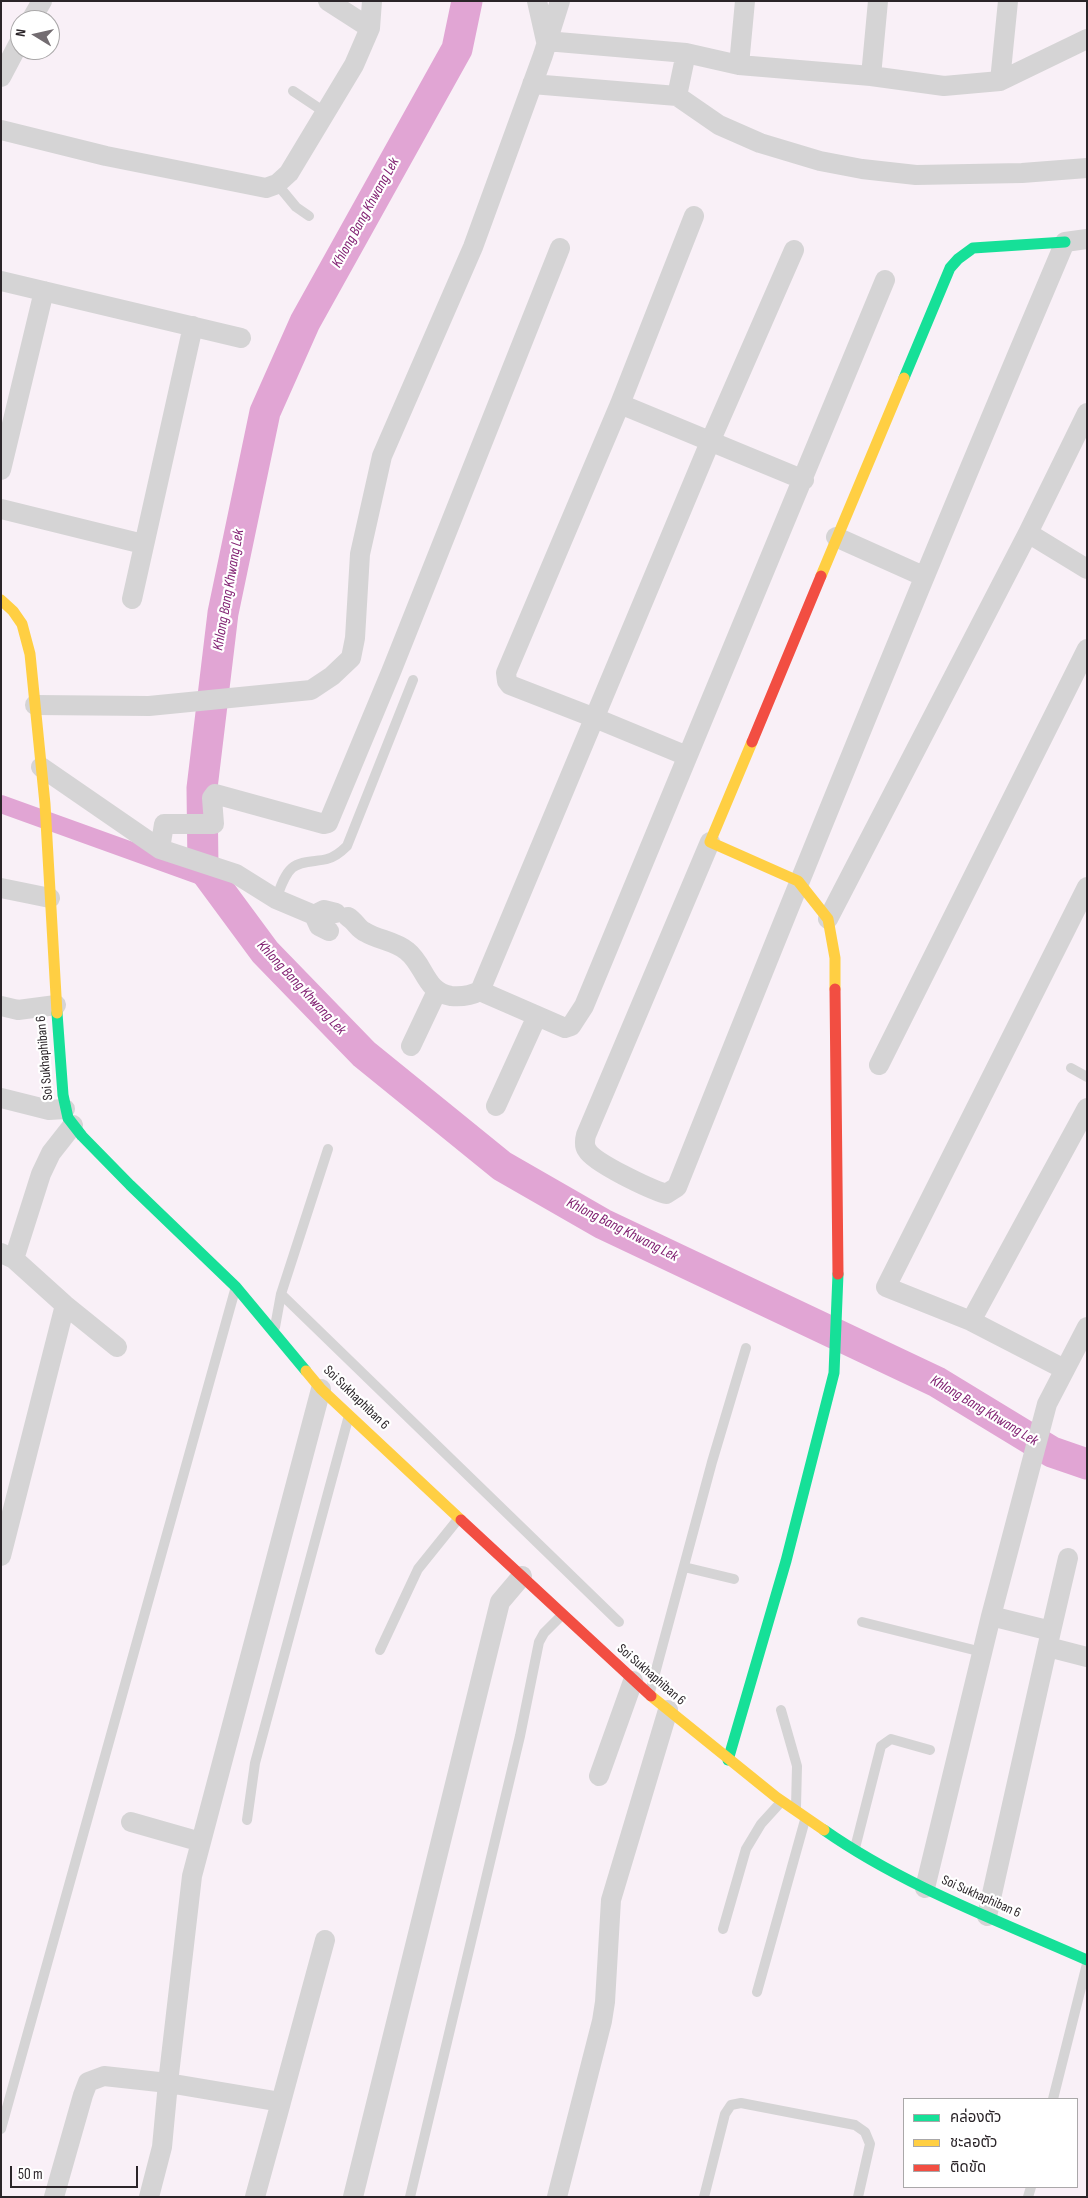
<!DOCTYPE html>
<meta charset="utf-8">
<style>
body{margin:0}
#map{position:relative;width:1088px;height:2198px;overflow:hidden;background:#f9f0f7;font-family:"Sofia Sans Condensed","Noto Sans Thai",sans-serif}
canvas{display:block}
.frame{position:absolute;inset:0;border:2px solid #2b2529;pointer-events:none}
.legend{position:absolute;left:903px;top:2098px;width:175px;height:90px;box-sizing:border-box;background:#fff;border:1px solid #aaa8a9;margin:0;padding:6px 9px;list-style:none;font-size:15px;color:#2b2529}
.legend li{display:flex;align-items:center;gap:10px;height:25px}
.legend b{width:25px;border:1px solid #aaa8a9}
.north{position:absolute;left:10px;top:10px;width:50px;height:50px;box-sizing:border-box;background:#fff;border:1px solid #aaa8a9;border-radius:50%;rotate:279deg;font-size:14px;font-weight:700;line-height:20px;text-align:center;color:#2b2529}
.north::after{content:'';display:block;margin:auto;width:18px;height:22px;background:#736c71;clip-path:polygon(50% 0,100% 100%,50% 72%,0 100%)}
.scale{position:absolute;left:10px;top:2166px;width:128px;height:22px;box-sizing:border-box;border:2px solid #2b2529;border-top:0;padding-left:6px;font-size:15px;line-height:18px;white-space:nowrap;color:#2b2529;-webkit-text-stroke:4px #fff;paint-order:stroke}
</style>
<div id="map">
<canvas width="1088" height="2198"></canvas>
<div class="frame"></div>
<ul class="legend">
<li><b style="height:6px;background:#16e098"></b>คล่องตัว</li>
<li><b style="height:6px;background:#ffcf43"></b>ชะลอตัว</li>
<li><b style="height:6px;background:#f24e42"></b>ติดขัด</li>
</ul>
<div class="north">N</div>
<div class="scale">50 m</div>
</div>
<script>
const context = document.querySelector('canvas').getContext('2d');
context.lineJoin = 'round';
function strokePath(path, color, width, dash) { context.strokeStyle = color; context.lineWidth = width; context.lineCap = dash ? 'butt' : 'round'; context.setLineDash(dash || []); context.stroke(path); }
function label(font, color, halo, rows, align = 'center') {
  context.font = font + ' "Sofia Sans Condensed",sans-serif'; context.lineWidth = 4.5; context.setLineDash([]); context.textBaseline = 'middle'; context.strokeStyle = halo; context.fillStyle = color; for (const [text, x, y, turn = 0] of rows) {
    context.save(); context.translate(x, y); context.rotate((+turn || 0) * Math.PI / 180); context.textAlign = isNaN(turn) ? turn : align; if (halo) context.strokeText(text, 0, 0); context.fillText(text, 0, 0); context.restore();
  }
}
strokePath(new Path2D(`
 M1,804L212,880`), '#e1a5d4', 18);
strokePath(new Path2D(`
 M467,1L457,49L305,322L265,412L223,613L202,788L203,868L265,952L364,1054L502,1166L603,1224L937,1382L1052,1452L1087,1464`), '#e1a5d4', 31);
strokePath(new Path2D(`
 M293,91L326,113
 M277,184L296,207L309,216
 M276,899C280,889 284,875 292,868C301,860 316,862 327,859C335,857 341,852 347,846L413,680
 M1071,1068L1087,1077
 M281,1294L619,1622
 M275,1327L281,1294L328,1149
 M684,1567L734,1579
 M862,1622L982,1652
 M380,1650L418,1569L459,1518
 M650,1692L712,1462L746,1348
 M781,1710L797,1766L796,1807
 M247,1820L255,1763L348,1419
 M855,1848L881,1746L891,1739L930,1750
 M723,1929L746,1849L761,1824L781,1802
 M757,1992L805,1820
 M1053,2099L1087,1964
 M1,2129L235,1290
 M410,2197L520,1736L539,1642L544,1633L562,1615
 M704,2197L725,2114L731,2105L741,2103L855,2125L865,2132L870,2144L858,2197
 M1028,2197L1031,2187`), '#d5d4d5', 10);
strokePath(new Path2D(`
 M328,1L370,28
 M537,1L546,41
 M31,20L42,1
 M546,41L686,53L739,65L871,76L944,86L1000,81L1087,39
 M739,65L745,1
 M871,76L878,1
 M1,77L20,41
 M1000,81L1008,1
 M532,84L677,96L719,125L760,143L820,161L862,169L916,175L1022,173L1087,168
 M677,96L686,53
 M1,130L106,156L266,188L277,184L289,173L354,65L370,28L372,1
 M1,281L241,338
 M620,404L804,480
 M1,470L44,291
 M1,509L143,544
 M1028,533L1087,569
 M836,537L923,576
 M132,599L193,326
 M35,705L149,706L311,690L332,676L351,658L355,638L360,554L382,456L473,247L543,55L560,1
 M687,756L595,718L510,685L507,681L506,673L620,404L694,216
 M41,767L160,849L236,874L276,899L314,915L319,926L329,931
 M710,842L586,1135C585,1139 584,1146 587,1150C594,1163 650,1189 666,1194L677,1187C803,870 932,555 1065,242L1087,239
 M160,849L164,824H214L212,798L215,794L324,824L328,823L391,672L560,248
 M1,888L50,898
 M314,915L324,910L336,913
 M348,917C355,921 358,929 365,932C378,940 395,941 407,951C425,965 425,992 451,996C462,997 470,996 480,991L710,442L794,250
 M828,919L1028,533L1087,413
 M480,991L565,1028L571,1026L584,1006L885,280
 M1,1006L18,1010L56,1005
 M411,1046L437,991
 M879,1065L1087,649
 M1,1098L49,1110L65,1109
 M496,1106L537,1016
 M1,1253L14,1259L65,1305L117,1347
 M14,1259L41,1174L51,1153L73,1125
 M971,1321L1087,1108
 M1064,1369L971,1321L886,1287L1087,887
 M1,1556L65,1305
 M1051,1631L1068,1558
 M1048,1647L1087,1657
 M599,1776L633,1681
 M131,1822L201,1842
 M925,1888L991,1616L1047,1404L1087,1327
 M987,1916L1051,1631L991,1616
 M281,2102L325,1940
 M54,2197L83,2095L88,2082L104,2076L168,2083L281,2102L255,2197
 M149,2197L162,2147L168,2083L192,1876L321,1389
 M353,2197L500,1602L522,1576
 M557,2197L602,2021L605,2002L611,1900L668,1710`), '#d5d4d5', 20);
strokePath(new Path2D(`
 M904,378L950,268L958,259L973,248L1065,242
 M57,1013L63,1095L68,1118L82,1136L130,1185L236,1287L306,1371
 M728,1760L786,1561L834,1373L838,1274
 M824,1830C904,1886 997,1920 1087,1960`), '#16e098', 11);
strokePath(new Path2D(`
 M821,576L904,378
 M1,600L13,611L22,624L30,654L45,804L57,1013
 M752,742L710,842L798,881L828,919L835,958V989
 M306,1371L321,1389L461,1520
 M651,1696L776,1797L824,1830`), '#ffcf43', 11);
strokePath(new Path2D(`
 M752,742L821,576
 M835,989L838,1274
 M461,1520L651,1696`), '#f24e42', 11);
label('14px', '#2b2529', '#fff', [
 ["Soi Sukhaphiban 6",45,1058,-95],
 ["Soi Sukhaphiban 6",356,1398,44],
 ["Soi Sukhaphiban 6",651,1675,41],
 ["Soi Sukhaphiban 6",981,1897,24]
]);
label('italic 15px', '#822273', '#fff', [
 ["Khlong Bang Khwang Lek",366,213,-61],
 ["Khlong Bang Khwang Lek",229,590,-80],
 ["Khlong Bang Khwang Lek",301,988,47],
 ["Khlong Bang Khwang Lek",622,1230,27],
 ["Khlong Bang Khwang Lek",984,1411,31]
]);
</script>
